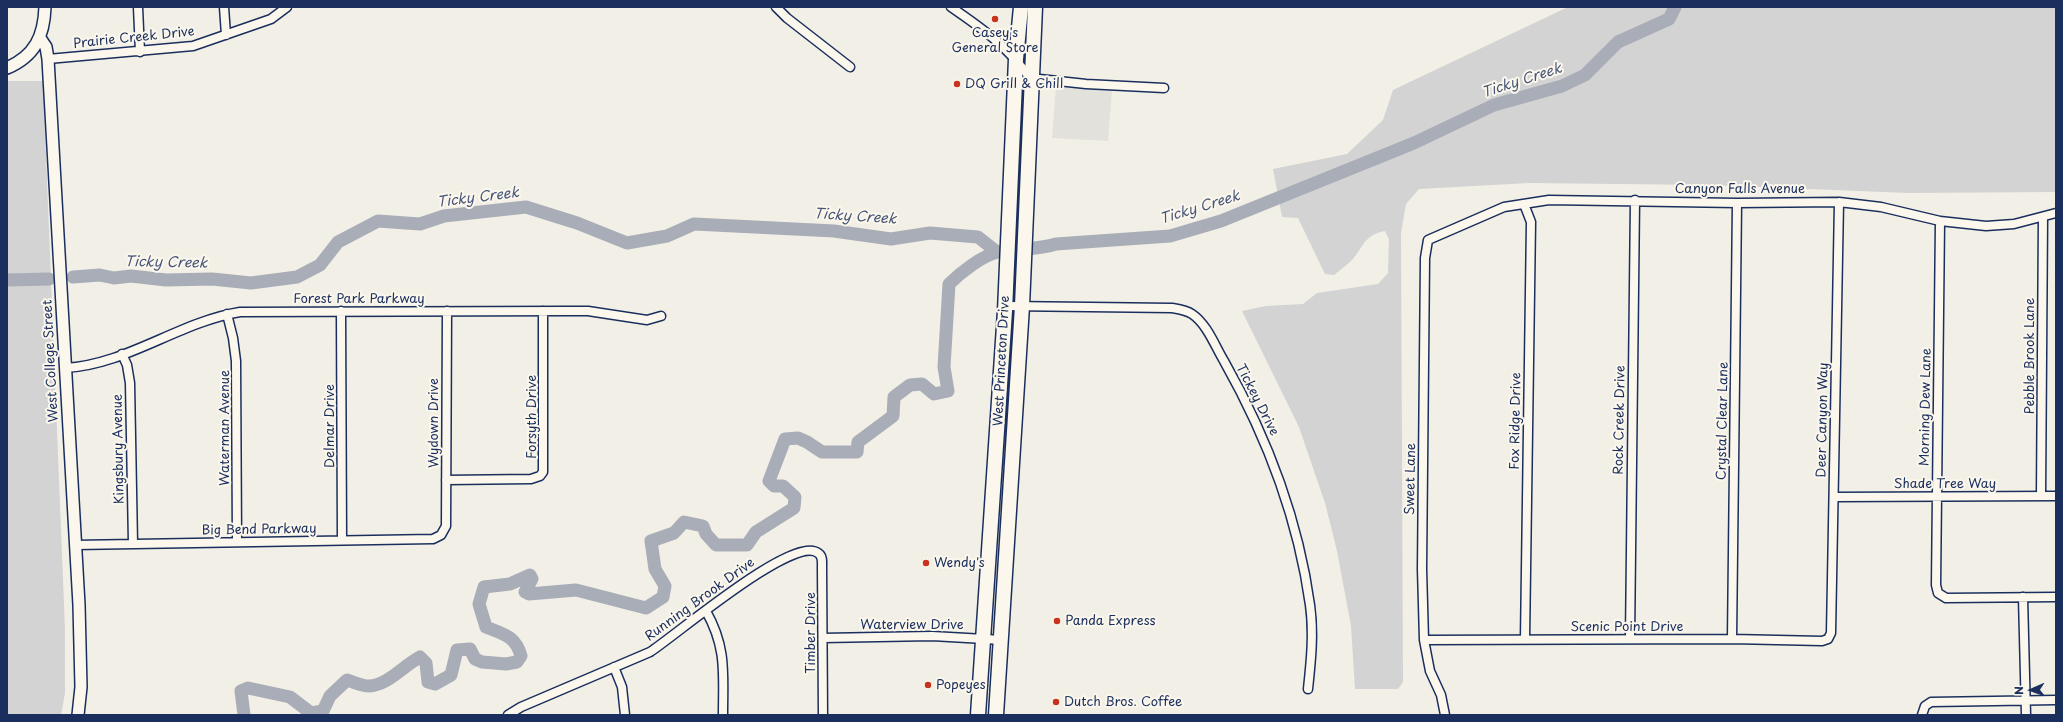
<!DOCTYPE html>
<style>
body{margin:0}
#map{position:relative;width:2063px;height:722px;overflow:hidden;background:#f2efe6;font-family:"Playpen Sans",sans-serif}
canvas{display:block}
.frame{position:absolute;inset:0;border:8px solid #1b2f5e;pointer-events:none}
.north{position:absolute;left:2011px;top:670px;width:40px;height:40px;-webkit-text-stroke:3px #fbf7ec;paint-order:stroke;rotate:268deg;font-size:11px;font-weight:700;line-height:16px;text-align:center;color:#1b2f5e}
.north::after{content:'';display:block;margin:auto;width:14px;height:18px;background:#1b2f5e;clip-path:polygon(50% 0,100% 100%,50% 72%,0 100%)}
</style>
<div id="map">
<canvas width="2063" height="722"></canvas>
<div class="frame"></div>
<div class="north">N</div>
</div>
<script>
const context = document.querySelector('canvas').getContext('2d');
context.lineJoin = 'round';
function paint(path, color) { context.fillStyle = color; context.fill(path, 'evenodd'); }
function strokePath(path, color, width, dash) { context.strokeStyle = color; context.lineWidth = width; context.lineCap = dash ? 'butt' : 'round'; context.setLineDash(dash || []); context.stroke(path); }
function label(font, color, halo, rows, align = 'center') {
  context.font = font + ' "Playpen Sans",sans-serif'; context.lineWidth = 4; context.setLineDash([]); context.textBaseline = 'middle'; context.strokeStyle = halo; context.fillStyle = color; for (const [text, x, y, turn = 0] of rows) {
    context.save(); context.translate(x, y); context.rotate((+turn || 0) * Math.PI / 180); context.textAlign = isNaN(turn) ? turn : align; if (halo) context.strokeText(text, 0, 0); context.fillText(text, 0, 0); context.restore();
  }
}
paint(new Path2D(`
 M1056,86L1112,90L1108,141L1052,138Z`), '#e2e1dc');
paint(new Path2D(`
 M1568,7H2056V192L1908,193L1710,185L1529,183L1419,189L1406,204L1401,233L1403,682L1398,689H1355L1351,626L1337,551L1325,503L1299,427L1242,311L1266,306L1303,304L1317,293L1378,284L1388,273L1389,239L1385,231C1364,235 1364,246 1352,260C1347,265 1340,270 1334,275L1325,274L1298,218L1282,217L1273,169L1347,154L1383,120L1393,90Z
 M7,81H43L65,630V693L61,715H7Z`), '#d2d3d2');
strokePath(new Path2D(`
 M73,277L100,275L114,278L131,276L166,280L212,279L251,283L297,277L320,265L338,242L378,221L420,224L444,216L526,207L577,223L627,243L667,236L694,224L834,231L891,239L930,233L978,237L997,252
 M7,280L49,279
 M244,715L241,691L248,688L290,697L311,713L323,711L330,696L347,680C354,682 362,686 369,686C388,685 403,666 420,657L426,663L428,682L435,684L451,675L457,650L470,649L475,659L482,662L506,664L517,662L521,656C516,636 503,634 486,627L479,604L484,587L510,584L530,575L532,579L525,592L529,594L576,590L646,608L663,597L665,586L655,569L651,541L674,533L684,522L703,526L706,534L716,545H747L756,532L794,508L795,497L783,486H774L769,481L785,439L798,438L807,442L822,452H857L858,442L893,416L894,397L910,385L922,384L934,394L948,391L944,367L949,284C960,273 983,255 998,252C1018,248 1037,250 1056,244L1170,236L1221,221L1414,143L1494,105L1562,86L1585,75L1618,42L1669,19L1675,7`), '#a9adb7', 13);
const street = new Path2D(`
 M138,7L140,52
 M224,7L226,35
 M776,7L787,18L850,67
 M951,7C983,29 1007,46 1030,78L1086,84L1164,88
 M48,59L193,46L271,19L287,7
 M1524,204L1531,222L1525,639
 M1940,221L1936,585L1938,593L1946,598L2056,597
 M1006,306L1172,308C1178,309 1186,310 1192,314C1207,324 1215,346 1224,361C1267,437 1298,518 1310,605C1314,633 1311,661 1308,689
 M341,311L342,540
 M227,314L233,338L236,361L237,542
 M122,354L127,365L130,383L133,544
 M65,368C126,365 179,322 240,312L567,311H588L647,320L661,316
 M446,480L531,479L540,476L543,472V311
 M2041,496L2043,217
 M1834,497L2056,496
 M75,545L433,539L441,535L446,526L447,311
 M2023,597L2026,715
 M706,611C727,648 723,674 723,715
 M823,638L932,636L1002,640
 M1630,639L1635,200
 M1732,639L1737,203
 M1424,640L1732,639L1822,641L1828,639L1831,633L1839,202
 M614,667L622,687L625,715
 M508,715L521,707L650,652C675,636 794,534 818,553C823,556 822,562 822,567L823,715
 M1445,715L1441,695L1430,671L1424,640L1422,569L1425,258L1428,240L1504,207L1549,200L1737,203L1839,202L1881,207L1940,221L1986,226L2014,224L2056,213
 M1922,715L1925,706L1931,702L2056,700`);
const secondary = new Path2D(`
 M40,38L46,47L48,59L79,605L81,687L78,715
 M7,68C35,56 44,36 45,7`);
const highway = new Path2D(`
 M978,715L1005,311L1016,59L1021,7
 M996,715L1022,306L1035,7`);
strokePath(street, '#1b2f5e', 11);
strokePath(secondary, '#1b2f5e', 14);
strokePath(highway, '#1b2f5e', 17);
strokePath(street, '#fbf7ec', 8);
strokePath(secondary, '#fbf7ec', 11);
strokePath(highway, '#fbf7ec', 14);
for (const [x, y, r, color] of [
 [995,19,4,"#c8321e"],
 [957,84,4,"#c8321e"],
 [926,563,4,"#c8321e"],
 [1057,621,4,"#c8321e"],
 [928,685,4,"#c8321e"],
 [1056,702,4,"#c8321e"]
]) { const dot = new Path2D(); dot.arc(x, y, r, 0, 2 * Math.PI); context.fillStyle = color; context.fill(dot); strokePath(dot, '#fbf7ec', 1.5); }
label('13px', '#1b2f5e', '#fbf7ec', [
 ["Casey's",995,33,"center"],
 ["General Store",995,48,"center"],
 ["DQ Grill & Chill",965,84],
 ["Wendy's",934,563],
 ["Panda Express",1065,621],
 ["Popeyes",936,685],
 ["Dutch Bros. Coffee",1064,702]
], 'left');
label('13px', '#1b2f5e', '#fbf7ec', [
 ["Prairie Creek Drive",134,38,-6],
 ["Canyon Falls Avenue",1740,189],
 ["Forest Park Parkway",359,299],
 ["Pebble Brook Lane",2030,356,-90],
 ["West College Street",51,361,-93],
 ["West Princeton Drive",1002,361,-87],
 ["Tickey Drive",1257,400,63],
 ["Morning Dew Lane",1926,407,-89],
 ["Forsyth Drive",532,417,-90],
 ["Rock Creek Drive",1620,420,-89],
 ["Deer Canyon Way",1823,420,-89],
 ["Fox Ridge Drive",1516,421,-89],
 ["Crystal Clear Lane",1723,421,-89],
 ["Wydown Drive",434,423,-90],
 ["Delmar Drive",330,426,-90],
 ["Waterman Avenue",225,428,-90],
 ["Kingsbury Avenue",119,449,-91],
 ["Sweet Lane",1411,479,-89],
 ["Shade Tree Way",1945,484],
 ["Big Bend Parkway",259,530,-1],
 ["Running Brook Drive",700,600,-36],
 ["Waterview Drive",912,625],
 ["Scenic Point Drive",1627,627],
 ["Timber Drive",811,633,-90]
]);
label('italic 14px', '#465579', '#fbf7ec', [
 ["Ticky Creek",1522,81,-18],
 ["Ticky Creek",478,198,-7],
 ["Ticky Creek",1200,208,-17],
 ["Ticky Creek",855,217,4],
 ["Ticky Creek",166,263,1]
]);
</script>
